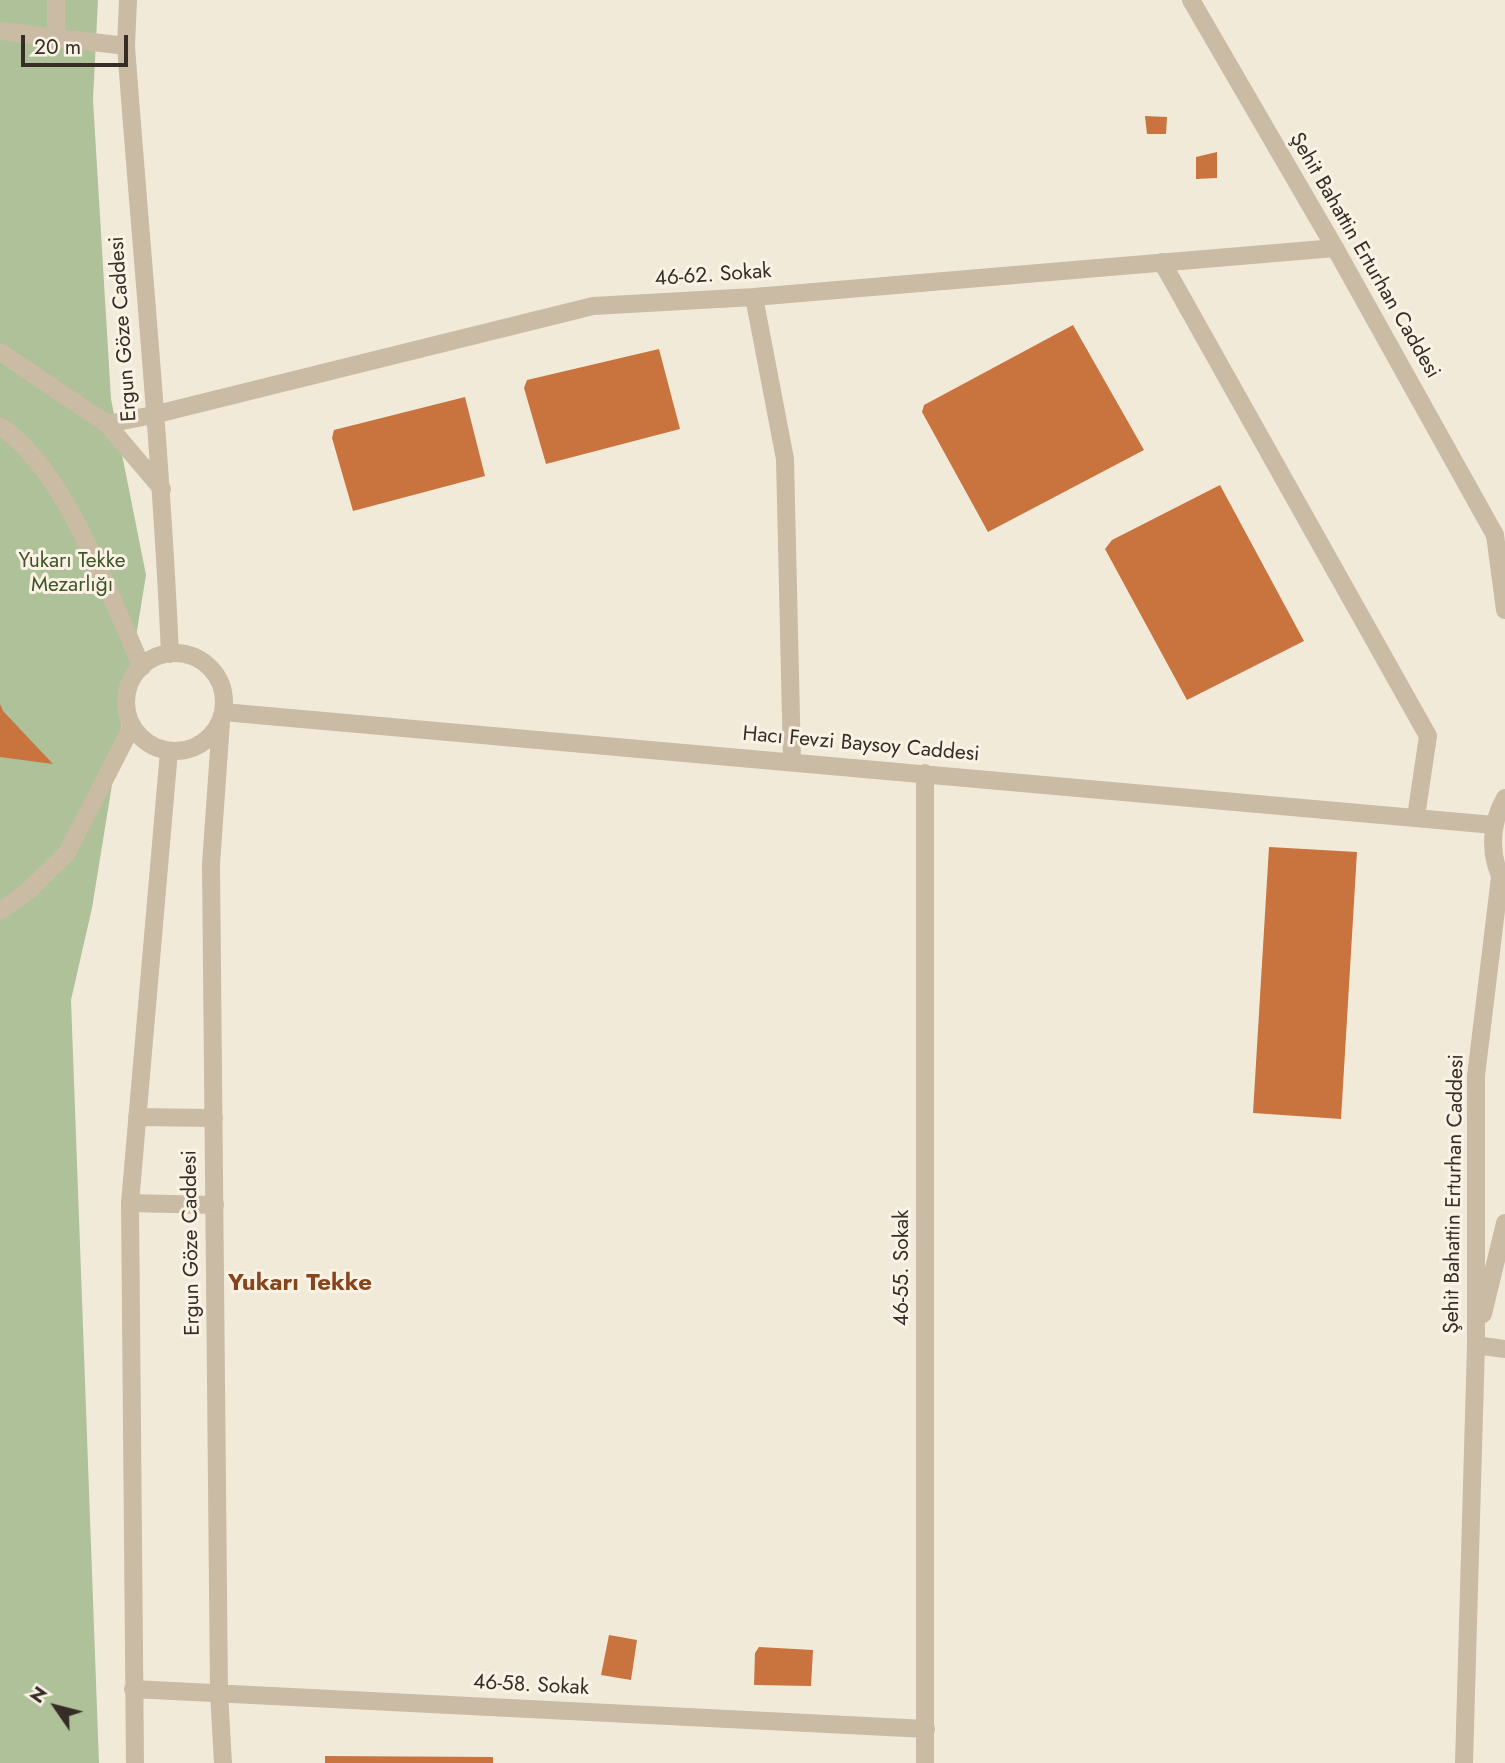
<!DOCTYPE html>
<meta charset="utf-8">
<style>
body{margin:0}
#map{position:relative;width:1505px;height:1763px;overflow:hidden;background:#f2ead9;font-family:Jost,sans-serif}
canvas{display:block}
.north{position:absolute;left:21px;top:1672px;width:70px;height:70px;-webkit-text-stroke:5px #faf3e5;paint-order:stroke;rotate:305deg;font-size:19px;font-weight:700;line-height:28px;text-align:center;color:#362d26}
.north::after{content:'';display:block;margin:auto;width:24px;height:32px;background:#362d26;clip-path:polygon(50% 0,100% 100%,50% 72%,0 100%)}
.scale{position:absolute;left:21px;top:35px;width:107px;height:32px;box-sizing:border-box;border:4px solid #362d26;border-top:0;padding-left:9px;font-size:21px;line-height:24px;white-space:nowrap;color:#362d26;-webkit-text-stroke:5px #faf3e5;paint-order:stroke}
</style>
<div id="map">
<canvas width="1505" height="1763"></canvas>
<div class="north">N</div>
<div class="scale">20 m</div>
</div>
<script>
const context = document.querySelector('canvas').getContext('2d');
context.lineJoin = 'round';
function paint(path, color) { context.fillStyle = color; context.fill(path, 'evenodd'); }
function strokePath(path, color, width, dash) { context.strokeStyle = color; context.lineWidth = width; context.lineCap = dash ? 'butt' : 'round'; context.setLineDash(dash || []); context.stroke(path); }
function label(font, color, halo, rows, align = 'center') {
  context.font = font + ' Jost,sans-serif'; context.lineWidth = 6; context.setLineDash([]); context.textBaseline = 'middle'; context.strokeStyle = halo; context.fillStyle = color; for (const [text, x, y, turn = 0] of rows) {
    context.save(); context.translate(x, y); context.rotate((+turn || 0) * Math.PI / 180); context.textAlign = isNaN(turn) ? turn : align; if (halo) context.strokeText(text, 0, 0); context.fillText(text, 0, 0); context.restore();
  }
}
paint(new Path2D(`
 M0,0H98L93,100L111,399L146,575L92,908L71,1000L99,1763H0Z`), '#aec199');
paint(new Path2D(`
 M1145,116L1167,117L1166,134H1147Z
 M1217,152V178L1196,179V157Z
 M1073,325L1144,450L988,532L922,412L924,405Z
 M659,349L680,429L546,464L524,388L527,380Z
 M465,397L485,476L353,511L332,438L334,430Z
 M1220,485L1304,641L1187,700L1105,549L1112,540Z
 M0,704L3,711L53,764L0,757Z
 M1269,847L1357,852L1341,1119L1253,1113Z
 M609,1635L637,1640L631,1680L601,1675Z
 M759,1647L813,1650L811,1686L754,1685L755,1653Z
 M325,1756L493,1757V1763H325Z`), '#c9743f');
strokePath(new Path2D(`
 M56,0V38
 M128,0L126,46C141,249 161,451 170,654
 M0,31L126,46
 M1162,262L1428,736L1416,817
 M754,297L785,459L792,761
 M0,352L107,424L162,489
 M107,424L153,415L593,306L754,297L1335,248
 M0,426C66,470 109,595 142,667
 M1495,535L1505,610
 M126 702a49 49 0 1 1 98 0a49 49 0 1 1-98 0Z
 M223,712L1494,825
 M221,722L211,864L219,1693L223,1763
 M925,773V1763
 M1505,798C1489,826 1489,858 1505,886
 M0,911L27,892L67,853L132,726
 M137,1117L214,1118
 M130,1203L215,1205
 M1483,1314L1505,1223
 M1476,1345L1505,1349
 M133,1689L926,1729
 M135,1763L130,1203L169,751
 M1464,1763L1476,1345V1076L1500,877`), '#cabba5', 18);
strokePath(new Path2D(`
 M1191,0L1335,248L1495,535`), '#cabba5', 18);
label('21px', '#362d26', '#faf3e5', [
 ["Şehit Bahattin Erturhan Caddesi",1364,256,60],
 ["46-62. Sokak",713,276,-4],
 ["Ergun Göze Caddesi",124,329,-94],
 ["Hacı Fevzi Baysoy Caddesi",861,745,5],
 ["Şehit Bahattin Erturhan Caddesi",1455,1194,-89],
 ["Ergun Göze Caddesi",192,1243,-91],
 ["46-55. Sokak",903,1268,-90],
 ["46-58. Sokak",531,1686,3]
]);
label('21px', '#3f5429', '#faf3e5', [
 ["Yukarı Tekke",72,562],
 ["Mezarlığı",72,586]
]);
label('bold 24px', '#87451d', '#faf3e5', [
 ["Yukarı Tekke",300,1284]
]);
</script>
